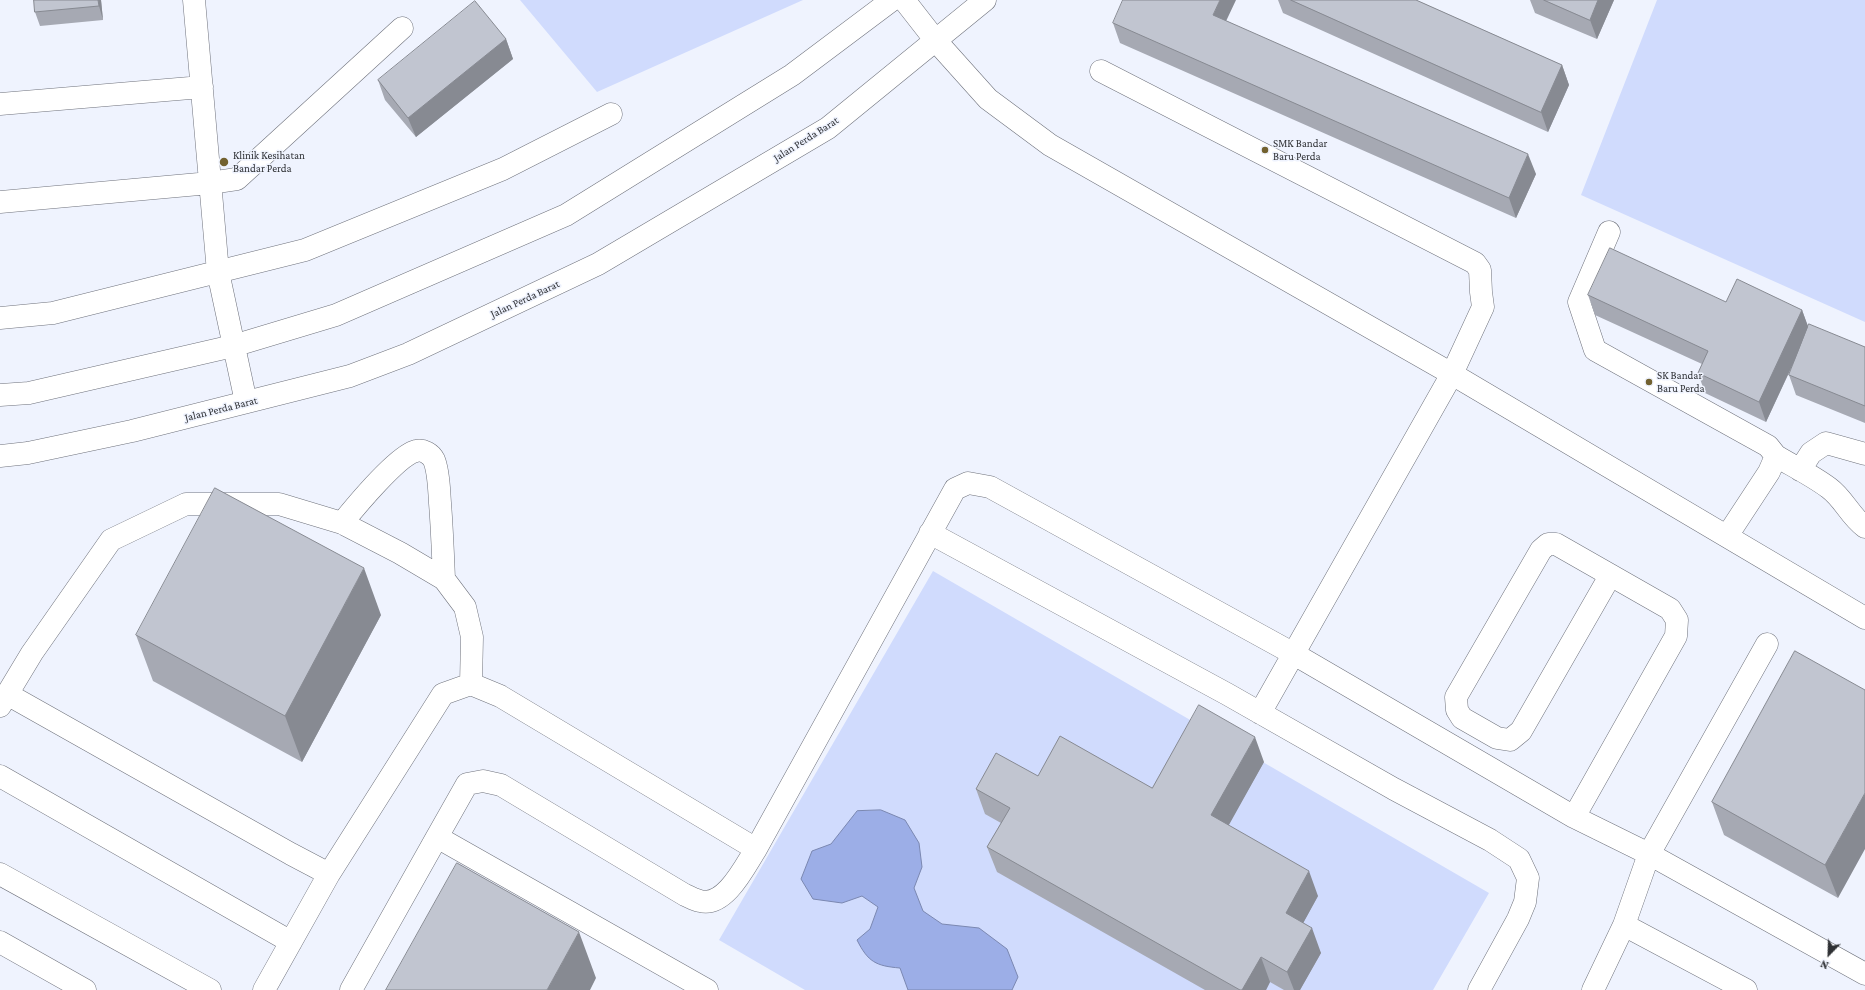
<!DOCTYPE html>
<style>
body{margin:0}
#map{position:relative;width:1865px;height:990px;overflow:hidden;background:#eff3fe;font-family:"Crimson Pro",serif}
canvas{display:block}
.north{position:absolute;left:1809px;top:934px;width:40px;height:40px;-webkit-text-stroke:3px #eff3fe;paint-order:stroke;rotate:203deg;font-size:11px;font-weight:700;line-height:16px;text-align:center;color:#2e3034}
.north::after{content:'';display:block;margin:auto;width:14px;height:18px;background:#2e3034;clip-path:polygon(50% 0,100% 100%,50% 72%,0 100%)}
</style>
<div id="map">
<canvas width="1865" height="990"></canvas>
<div class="north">N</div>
</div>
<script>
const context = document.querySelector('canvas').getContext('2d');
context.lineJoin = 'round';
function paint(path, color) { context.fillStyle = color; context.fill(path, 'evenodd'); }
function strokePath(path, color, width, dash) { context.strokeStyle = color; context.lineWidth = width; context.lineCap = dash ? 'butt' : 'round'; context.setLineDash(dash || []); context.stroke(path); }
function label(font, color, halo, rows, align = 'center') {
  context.font = font + ' "Crimson Pro",serif'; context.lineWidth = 3; context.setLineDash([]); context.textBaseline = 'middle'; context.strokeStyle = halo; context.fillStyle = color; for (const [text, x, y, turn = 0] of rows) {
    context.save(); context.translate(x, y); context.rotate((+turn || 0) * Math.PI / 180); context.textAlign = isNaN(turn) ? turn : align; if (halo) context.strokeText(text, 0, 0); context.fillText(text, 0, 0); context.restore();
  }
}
paint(new Path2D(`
 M520,0H803L597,92Z
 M1657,0H1865V322L1581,195Z
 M933,571L1489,893L1433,990H805L719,940Z`), '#d0dbfd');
const water = new Path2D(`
 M881,810L905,820L919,843L922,867L914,888L923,911L942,924L979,928L1007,949L1018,977L1012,990H908L900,968C876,966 868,962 857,940L870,929L878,907L862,896L842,903L813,899L801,879L812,851L831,844L857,811Z`);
paint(water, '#9caee7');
strokePath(water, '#7b88b1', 1);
const minor = new Path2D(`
 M194,0L218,272L246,402
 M904,0L936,41L988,99L1050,145L1452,374L1865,618
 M1101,71L1475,263L1480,270L1481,292L1483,307L1452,374L1260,713
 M0,104L202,87
 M0,202L210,183L237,179L402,28
 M1609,232L1579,302L1595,350L1768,446L1776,456L1769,472L1727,536
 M0,318L53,313L305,250L503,169L611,114
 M0,395L29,393L233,346L336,315L566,215L792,75L892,0
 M0,456L28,453L132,431L350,376L408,354L598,264L828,128L985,0
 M1776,456C1793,466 1813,476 1829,488C1844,499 1849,515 1865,527
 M1800,470L1811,453L1826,443L1865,454
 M342,523C355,507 398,455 416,451C423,449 431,454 434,460C439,472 439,490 440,503C442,528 443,554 444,579
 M930,533L1227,694L1394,789L1490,840L1519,859L1528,878L1525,902L1518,919L1479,990
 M7,694L291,854L329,874L443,694L471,684
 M0,706L32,653L111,540L186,504H279L342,523L400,553L444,579L465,607L472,637L471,684L500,696L756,849
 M0,776L291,942
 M1574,817L1676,636L1677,620L1670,609L1556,544H1548L1541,550L1456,697L1457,710L1462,718L1497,738L1510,740L1521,731L1610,576
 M437,837L467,784L483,781L501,785L685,895C690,897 695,900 700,901C725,908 745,866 756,849L955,489L968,483L990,487L1294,654L1574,817L1649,854L1865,974
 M0,874L210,990
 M1624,925L1746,990
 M0,942L85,990
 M264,990L329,874
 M351,990L437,837L707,990
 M1593,990L1624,925L1649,854L1767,644`);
strokePath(minor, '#6f727c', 23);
strokePath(minor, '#fff', 22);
paint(new Path2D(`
 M34,0H101L103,20L40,26L35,12Z
 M1278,0H1416L1562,65L1569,85L1548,132L1283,13Z
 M1530,0H1614L1597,39L1535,13Z
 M1227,21L1536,174L1516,218L1120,43L1113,23Z
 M506,39L513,59L416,137L385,100L378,80Z
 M1588,295L1726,302L1802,310L1808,327L1865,347V423L1796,395L1789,375L1795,360L1766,422L1705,393L1698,373L1702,364L1595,315Z
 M381,615L302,762L153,681L136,635Z
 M1795,651L1838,898L1724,835L1712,802Z
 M1264,762L1228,825L1318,896L1303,923L1321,953L1300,990H1284L1270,982L1266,990H1205L997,872L987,847L1001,823L985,814L976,789L1038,776L1152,788Z`), '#a6a9b3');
paint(new Path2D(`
 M98,0H101L103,20L99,6Z
 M1220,0H1236L1220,34L1213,15Z
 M1598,0H1614L1597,39L1590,20Z
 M506,39L513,59L416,137L408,118Z
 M1562,65L1569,85L1548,132L1541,112Z
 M1528,154L1536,174L1516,218L1509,198Z
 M1802,310L1809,329L1766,422L1759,402Z
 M364,568L381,615L302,762L285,716Z
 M1255,737L1264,762L1220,841L1211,815Z
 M1865,793V849L1838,898L1825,865Z
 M1309,871L1318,896L1295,938L1286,913Z
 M1312,928L1321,953L1300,990H1294L1287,972Z
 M579,932L596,978L590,990H547Z
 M1261,957L1270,982L1266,990H1242Z`), '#878a92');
const building = new Path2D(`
 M34,0H98L99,6L35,12Z
 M1123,0H1220L1213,15L1528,154L1509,198L1113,23Z
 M1291,0H1416L1562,65L1541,112Z
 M1544,0H1598L1590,20Z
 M475,1L506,39L408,118L378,80Z
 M1610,248L1726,302L1737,279L1802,310L1759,402L1698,373L1708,351L1588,295Z
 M1809,324L1865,347V406L1789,375Z
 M215,488L364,568L285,716L136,635Z
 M1795,651L1865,690V793L1825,865L1712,802Z
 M1199,705L1255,737L1211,815L1309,871L1286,913L1312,928L1287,972L1261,957L1242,990H1240L987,847L1010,808L976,789L996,753L1038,776L1060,736L1152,788Z
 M457,863L579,932L547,990H386Z`);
paint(building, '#c1c5d0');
strokePath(building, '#878a92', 1);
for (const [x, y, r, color] of [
 [1265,150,4,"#72612f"],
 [224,162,5,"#72612f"],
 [1649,382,4,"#72612f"]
]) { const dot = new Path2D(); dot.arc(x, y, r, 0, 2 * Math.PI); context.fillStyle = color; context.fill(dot); strokePath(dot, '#eff3fe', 1.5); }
label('11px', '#2e3034', '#eff3fe', [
 ["Jalan Perda Barat",806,139,-32],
 ["Jalan Perda Barat",525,299,-25],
 ["Jalan Perda Barat",221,409,-14]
]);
label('11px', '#2e3034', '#eff3fe', [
 ["SMK Bandar",1273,144],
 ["Baru Perda",1273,157],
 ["Klinik Kesihatan",233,156],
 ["Bandar Perda",233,169],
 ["SK Bandar",1657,376],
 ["Baru Perda",1657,389]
], 'left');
</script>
